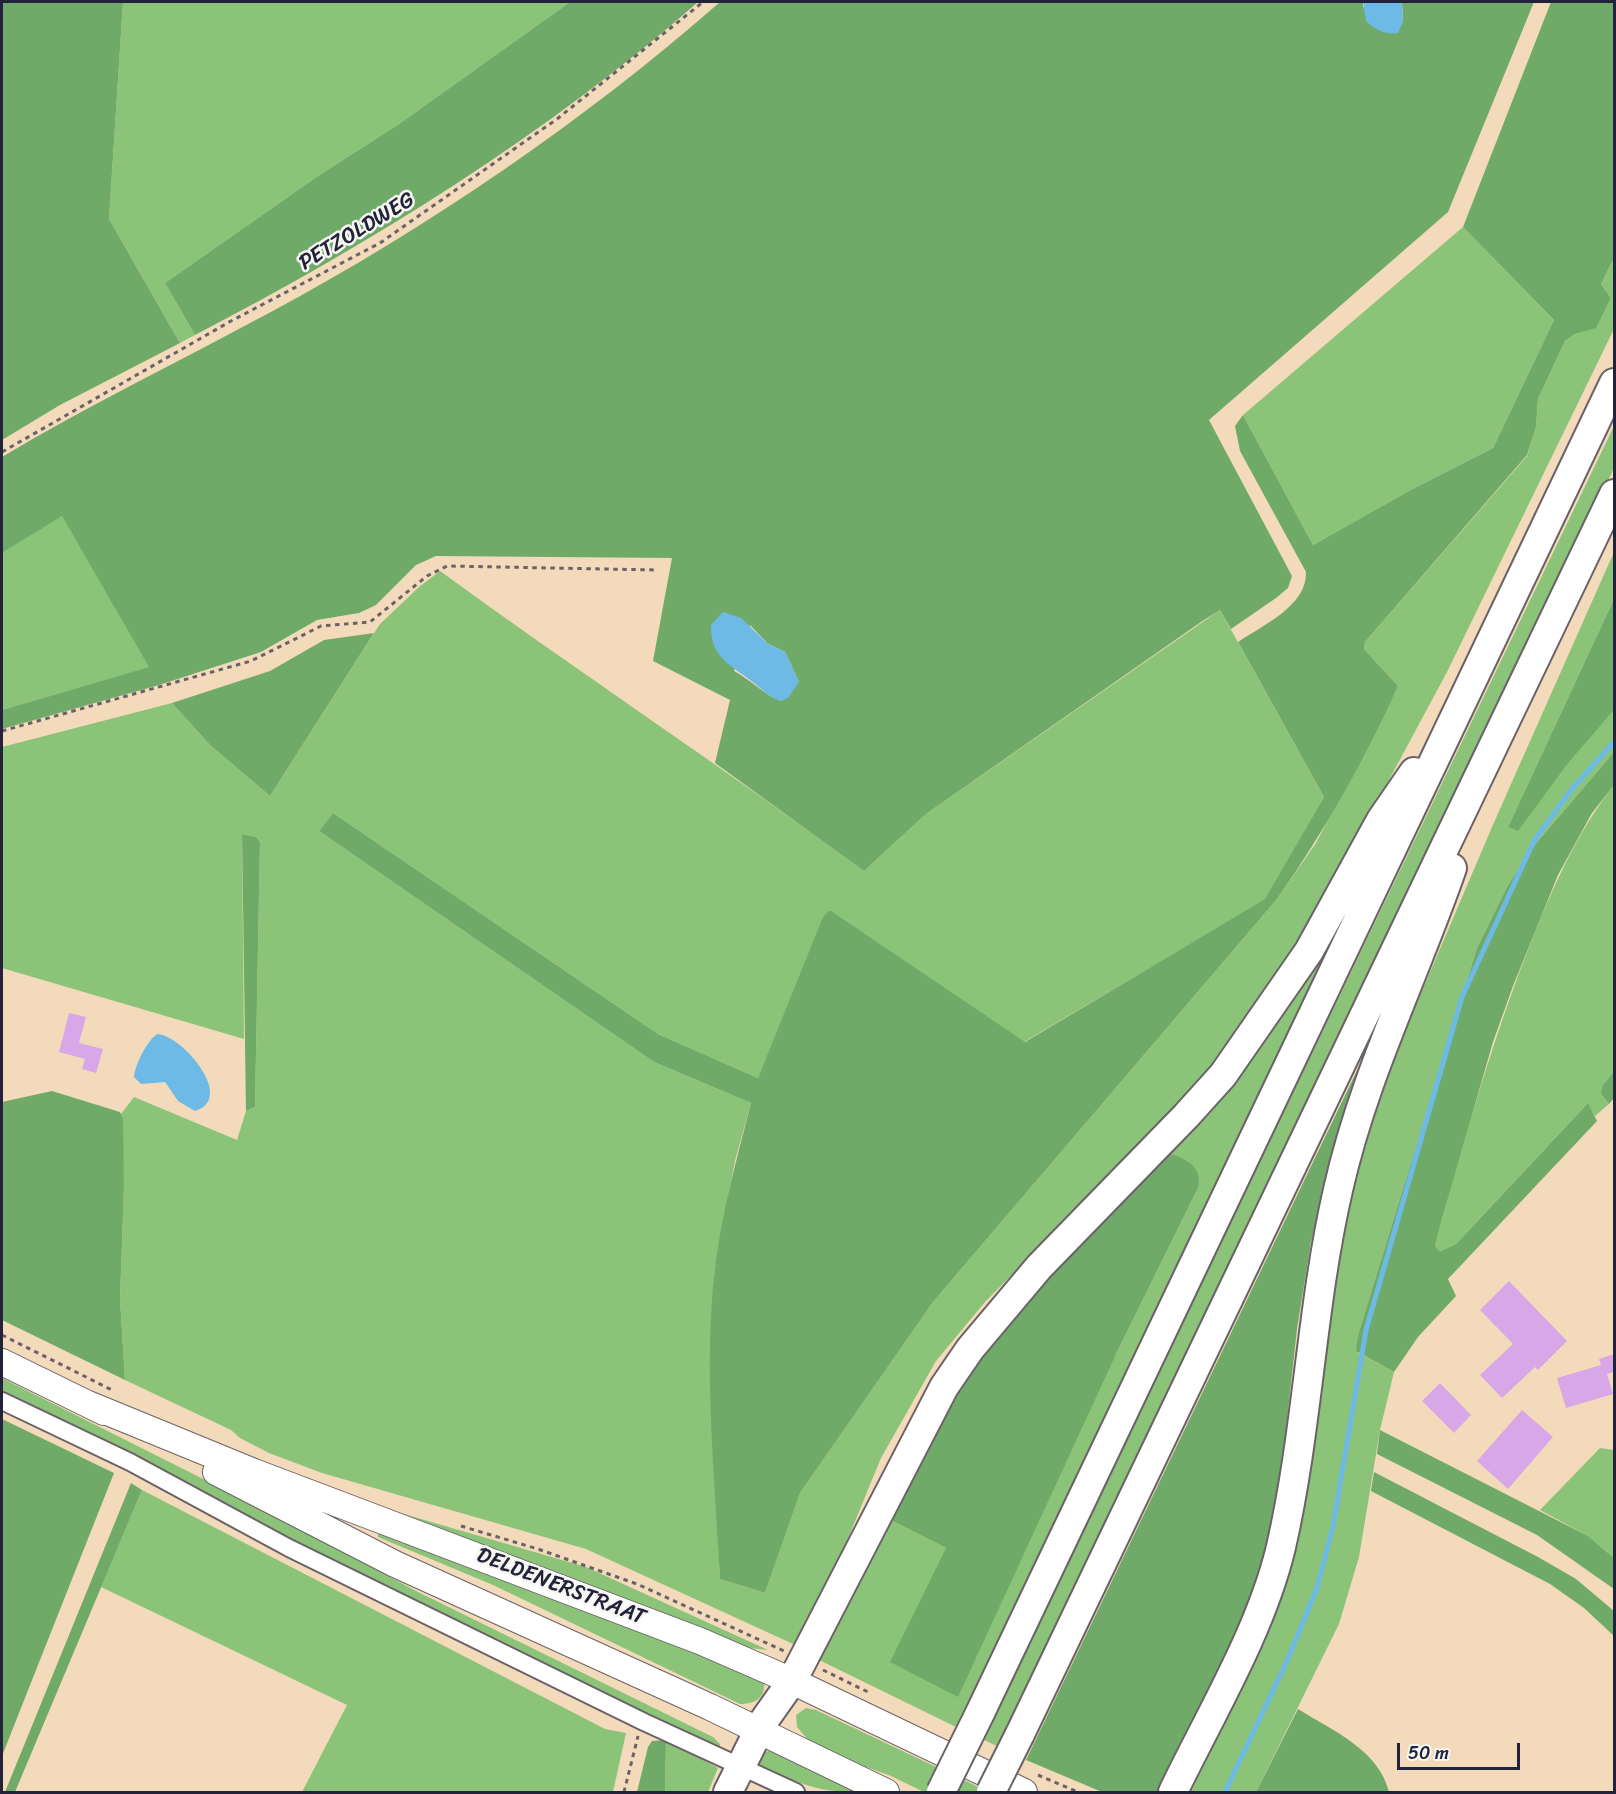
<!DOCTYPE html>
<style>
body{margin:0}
#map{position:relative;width:1616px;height:1794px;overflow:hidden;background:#f3dabb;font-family:Sriracha,sans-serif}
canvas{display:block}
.frame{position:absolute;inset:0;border:3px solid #22223b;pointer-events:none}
.scale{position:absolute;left:1397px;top:1743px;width:123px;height:27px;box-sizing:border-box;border:3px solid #22223b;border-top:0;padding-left:8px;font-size:18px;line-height:21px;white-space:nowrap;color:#22223b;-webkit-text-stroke:4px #f6f6f2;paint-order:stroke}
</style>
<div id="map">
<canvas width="1616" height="1794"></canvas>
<div class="frame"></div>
<div class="scale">50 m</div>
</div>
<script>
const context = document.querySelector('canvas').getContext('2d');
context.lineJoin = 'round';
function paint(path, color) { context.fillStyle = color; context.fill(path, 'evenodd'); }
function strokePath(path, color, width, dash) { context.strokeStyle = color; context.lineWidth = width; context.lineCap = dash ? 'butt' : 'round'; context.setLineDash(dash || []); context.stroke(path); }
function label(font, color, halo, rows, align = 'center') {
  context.font = font + ' Sriracha,sans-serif'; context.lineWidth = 5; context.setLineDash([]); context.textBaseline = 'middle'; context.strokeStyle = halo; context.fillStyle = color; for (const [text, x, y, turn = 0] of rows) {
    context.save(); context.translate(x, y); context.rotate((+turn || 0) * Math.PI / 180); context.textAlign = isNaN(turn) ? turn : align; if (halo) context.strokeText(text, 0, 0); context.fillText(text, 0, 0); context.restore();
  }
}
paint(new Path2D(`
 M123,2H570L399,124L318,176L165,283L195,335L180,343L109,219Z
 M1463,227L1554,320L1493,448L1407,492L1313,545L1243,415Z
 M1614,258V329L1447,672L1310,927L1200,1084L985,1302L936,1361L881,1458L833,1575L796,1642L793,1644L586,1549L322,1473L269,1453L240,1438L231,1430L125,1380L120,1299L124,1187L121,1114L134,1097L237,1140L246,1111L255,1107L260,842L256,837L242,834L244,1039L2,968V747L172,703L210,745L270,796L380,624L419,587L440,571C580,673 724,768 864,871L926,814L1220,610L1324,797L1266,899L1024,1042L830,910L758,1078L658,1034L333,813L319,831L654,1062L751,1103L735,1161L715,1269L711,1372L720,1579L765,1593L800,1493L933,1302L1277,899L1316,843L1398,686L1364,649L1365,642L1527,456L1536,427L1538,399L1565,341L1575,334L1596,327L1611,298L1601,284Z
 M1614,426V468L1005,1750L982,1739Z
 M62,515L150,667L2,710V553Z
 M1614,552V599L1508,827L1614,710V752L1532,848L1507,887L1477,948L1358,1335L1357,1352L1394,1372L1380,1430L1359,1557L1339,1624L1256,1792H1191L1297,1538L1309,1479L1336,1255L1355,1170L1387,1073L1492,827Z
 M1614,785V1072L1601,1094L1609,1104L1595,1116L1587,1104L1456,1244L1440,1253L1435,1246L1442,1219C1469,1123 1496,1029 1533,937C1555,883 1578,831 1614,785Z
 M1352,901L956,1727L817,1659L883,1516L946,1548L1116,1354L1198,1188L1158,1156Z
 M2,1378L269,1512L418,1592L713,1737L720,1744L719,1751L380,1588L2,1395Z
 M1600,1448L1614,1450V1558L1588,1536L1540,1510Z
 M142,1490L605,1729L626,1733L613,1792H302L347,1705L101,1587Z
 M373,1505L586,1567L768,1650L740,1647Z
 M378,1532L763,1676C768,1694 759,1704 740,1704L493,1585L378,1537Z
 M806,1708L816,1710L989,1792H924L891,1776L815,1748L797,1727L796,1715Z
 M666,1740L718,1768L708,1792H665Z
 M770,1750L857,1792C814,1792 796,1782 757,1764L762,1754Z`), '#8bc479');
paint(new Path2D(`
 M2,2H123L109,219L180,343L60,405L2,440Z
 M570,2H698C548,134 372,243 195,335L165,283L318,176L399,124Z
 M720,2H1363V7L1397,33L1403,21L1402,2H1534L1448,212L1209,420L1292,576L1288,588L1276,598L1231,629L1220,610L1201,622L926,814L864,871L715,763L730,700L653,661L672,558L436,556L416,565L376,605L359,613L317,620L261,652L159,685L2,729V710L149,667L62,516L2,553V457C89,405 180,361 269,313C426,229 587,119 720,2ZM750,625L767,643L785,652L799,682L781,701C763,694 751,680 734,671Z
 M1551,2H1614V258L1601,284L1611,298L1596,328L1575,334L1565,341L1538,399L1536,427L1527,455L1365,642L1364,649L1398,686C1364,761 1324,832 1277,899L933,1302L800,1493L765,1593L720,1579C715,1480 703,1366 715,1268C722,1212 737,1158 751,1103L654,1062L319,831L333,813L658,1034L758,1078L823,917L830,910L1025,1042L1265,899L1324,797L1238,642C1263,625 1307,606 1306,572L1240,451L1235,426L1243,415L1313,545L1407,492L1493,448L1554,320L1463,227Z
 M1614,599V710L1568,763L1518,831L1508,827Z
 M374,633L270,796L210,745L172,703L270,671L324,640Z
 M1614,752V785L1592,813L1558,875L1513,986L1493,1042L1442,1219L1435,1246L1440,1252L1456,1244L1588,1103L1597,1121L1448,1279L1456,1296L1418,1337L1394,1372L1356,1351L1358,1335L1477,948L1507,887L1532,848Z
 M242,834L256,837L260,842L255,1107L246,1111Z
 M1398,985L1334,1154L1311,1242L1297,1329L1278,1501L1266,1558L1240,1627L1160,1792H1102L1026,1760Z
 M1614,1072V1098L1609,1104L1601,1094L1603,1085Z
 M52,1091L120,1112L123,1119L124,1187L120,1299L125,1380L2,1320V1102Z
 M1175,1155C1191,1162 1202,1169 1198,1188L1116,1354L958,1697L890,1662L946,1548L883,1516L970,1363L1158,1156Z
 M2,1419L114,1473L2,1756Z
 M1380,1430L1588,1536L1614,1558V1589L1537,1535L1377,1454Z
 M1374,1472L1538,1557L1576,1579L1614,1611V1636L1584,1608L1550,1584L1371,1491Z
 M131,1483L142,1490L15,1792H5Z
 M1298,1709C1333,1731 1379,1750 1389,1792H1256Z
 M666,1740L665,1792H637L648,1747L652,1741Z`), '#70aa69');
paint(new Path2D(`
 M1363,2H1402L1403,21L1398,33C1384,35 1376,30 1366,21Z
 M723,612L741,618L767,643L785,652L799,682L788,698L781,701C767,696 761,688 750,680C729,664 710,656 711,625Z
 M158,1034C184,1037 236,1099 195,1111L178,1101L165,1082L141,1084L134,1077C134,1067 148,1038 158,1034Z`), '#6ebae7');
strokePath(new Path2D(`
 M1225,1792L1287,1661L1317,1588L1333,1526L1366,1330L1462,997L1534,841L1571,790L1614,742`), '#6ebae7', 5);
paint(new Path2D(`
 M69,1013L86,1017L79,1043L103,1049L96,1073L82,1069L85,1059L59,1052Z
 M1509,1281L1567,1341L1538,1370L1535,1367L1502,1398L1480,1375L1513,1344L1480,1310Z
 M1614,1354V1372L1607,1374L1613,1394L1566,1408L1557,1378L1601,1365L1599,1359Z
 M1440,1383L1471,1415L1454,1433L1422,1401Z
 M1522,1410L1553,1437L1508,1489L1477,1461Z`), '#d8a7e8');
const street = new Path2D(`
 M2,1401L130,1462L289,1548L644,1722L796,1792`);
const primary = new Path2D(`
 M2,1362L104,1412
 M88,1404L254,1472L700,1641L792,1681L1024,1792
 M216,1472L395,1564L710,1707L886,1792`);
const highway = new Path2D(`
 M980,1713L1614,383
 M1020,1734L1614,494
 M728,1792L763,1722L792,1681L944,1387L970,1349L1039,1267L1186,1116L1223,1075L1309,951L1381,820L1414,772
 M1173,1792C1210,1715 1261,1631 1281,1547C1308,1429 1311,1307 1338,1190C1363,1078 1415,975 1452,868`);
strokePath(street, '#6b6268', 20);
strokePath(primary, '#6b6268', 28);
strokePath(highway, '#6b6268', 32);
strokePath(new Path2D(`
 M2,452L231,321L380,243L557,119L703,2
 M2,731L251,661L321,626L370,622L427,576L447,566L656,570
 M2,1335L112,1390
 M461,1526L538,1549L637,1584L784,1651
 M823,1670L868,1692
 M1038,1775L1078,1792
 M624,1792L638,1736`), '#6b6268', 3, [4.5, 4.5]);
strokePath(street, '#fff', 16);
strokePath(primary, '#fff', 26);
strokePath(highway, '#fff', 28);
const highwayBridge = new Path2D(`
 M941,1792L980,1713
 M991,1792L1020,1734`);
strokePath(highwayBridge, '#6b6268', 32, []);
strokePath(highwayBridge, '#fff', 28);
label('22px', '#22223b', '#f6f6f2', [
 ["PETZOLDWEG",357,232,-31],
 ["DELDENERSTRAAT",561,1587,21]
]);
</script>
